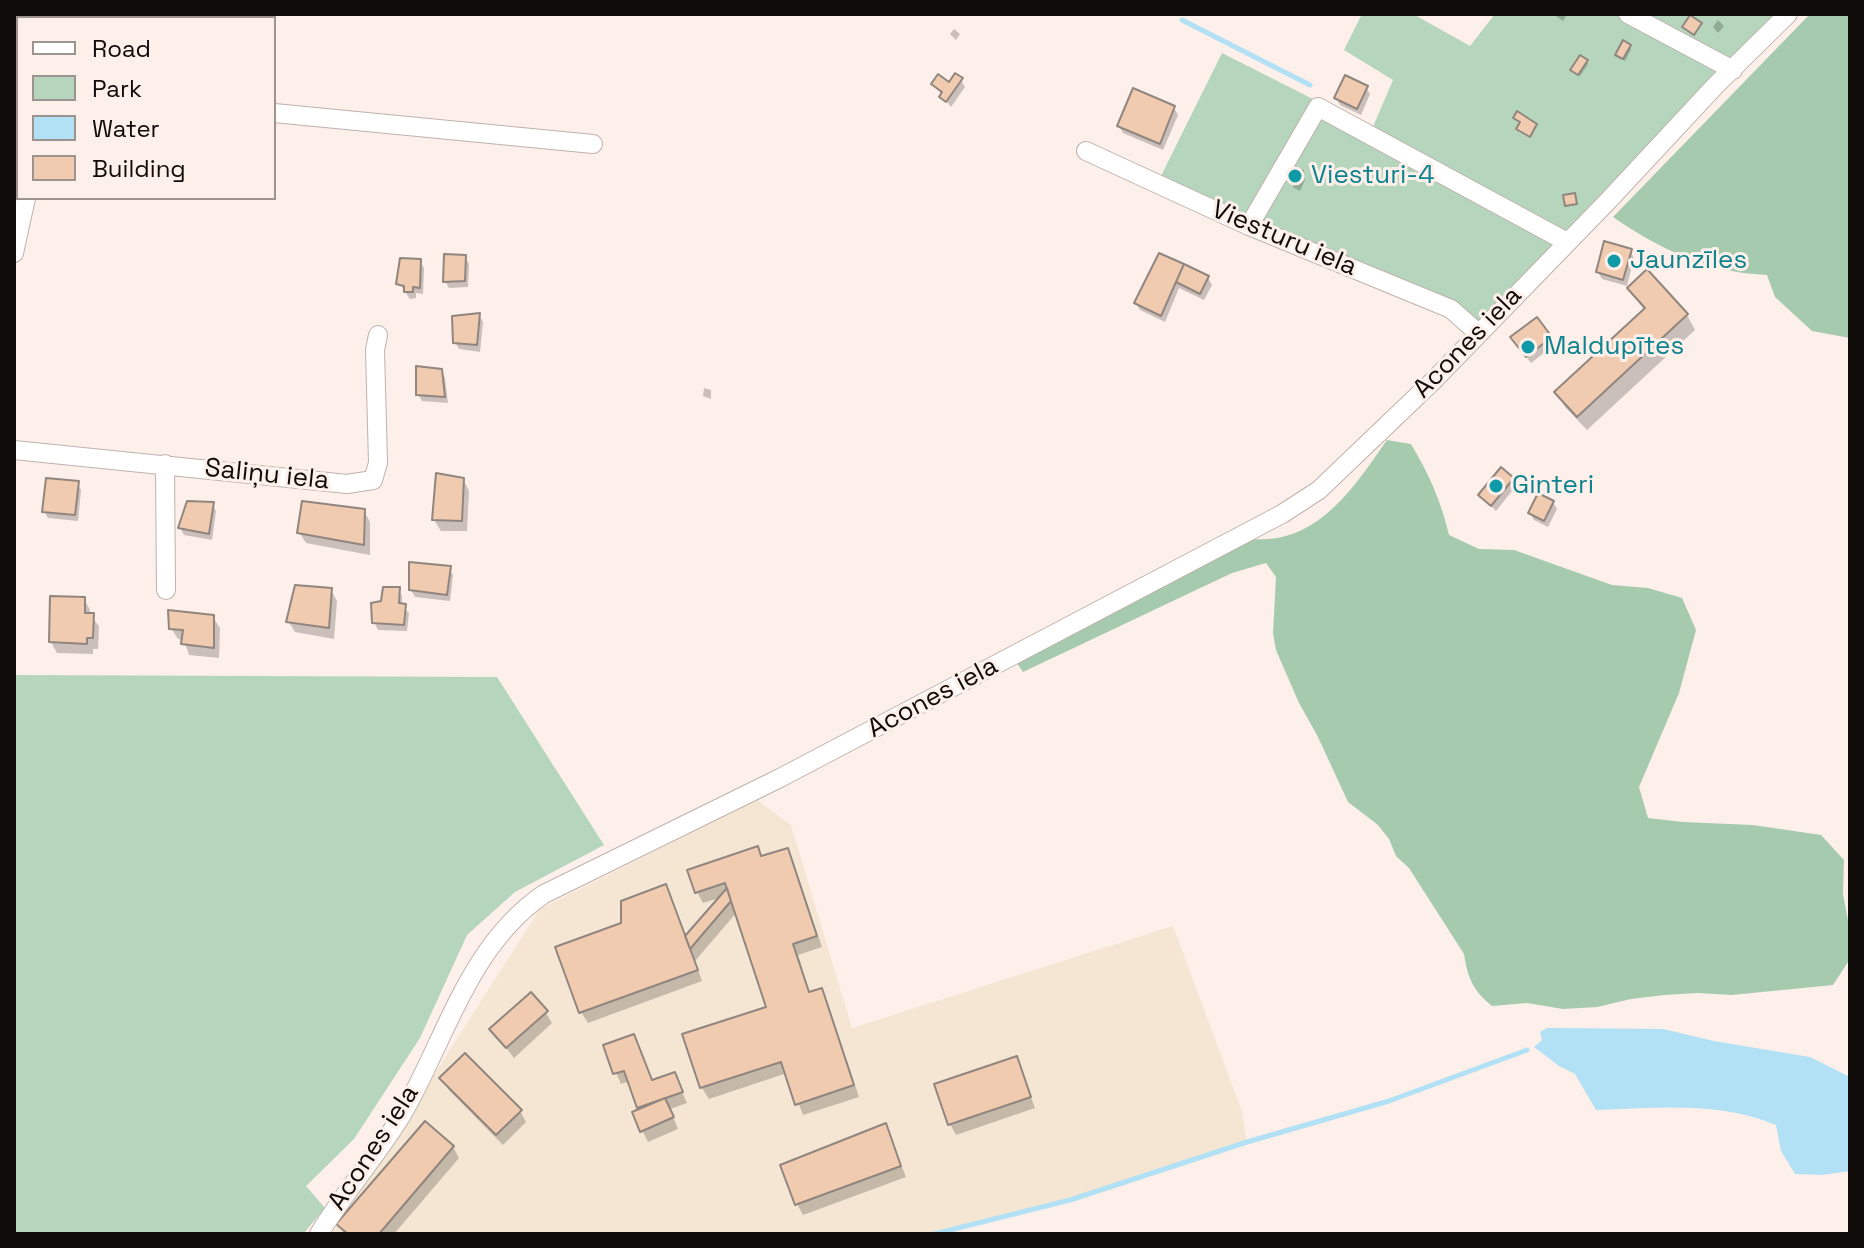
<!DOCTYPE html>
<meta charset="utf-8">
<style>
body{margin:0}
#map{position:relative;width:1864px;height:1248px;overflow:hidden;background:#fdefe9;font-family:"Space Grotesk",sans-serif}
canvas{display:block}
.frame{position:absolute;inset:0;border:16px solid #0f0b09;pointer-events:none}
.legend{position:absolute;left:16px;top:16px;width:260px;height:184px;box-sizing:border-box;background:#fdefe9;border:2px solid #9e948f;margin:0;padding:10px 14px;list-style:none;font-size:24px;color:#0f0b09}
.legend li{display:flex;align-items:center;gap:16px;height:40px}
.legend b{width:40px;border:2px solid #9e948f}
</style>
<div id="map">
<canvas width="1864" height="1248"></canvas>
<div class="frame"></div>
<ul class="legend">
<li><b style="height:10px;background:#fff"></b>Road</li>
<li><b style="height:22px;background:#b5d5bc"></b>Park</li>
<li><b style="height:22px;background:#b2e0f5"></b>Water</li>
<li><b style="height:22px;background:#f1cbb0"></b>Building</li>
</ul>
</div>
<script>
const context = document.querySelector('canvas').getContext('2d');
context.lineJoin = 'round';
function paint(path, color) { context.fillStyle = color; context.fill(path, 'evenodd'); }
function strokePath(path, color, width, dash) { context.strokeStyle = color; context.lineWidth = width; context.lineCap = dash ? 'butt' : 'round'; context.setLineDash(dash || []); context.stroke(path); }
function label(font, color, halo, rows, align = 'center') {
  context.font = font + ' "Space Grotesk",sans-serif'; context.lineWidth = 6; context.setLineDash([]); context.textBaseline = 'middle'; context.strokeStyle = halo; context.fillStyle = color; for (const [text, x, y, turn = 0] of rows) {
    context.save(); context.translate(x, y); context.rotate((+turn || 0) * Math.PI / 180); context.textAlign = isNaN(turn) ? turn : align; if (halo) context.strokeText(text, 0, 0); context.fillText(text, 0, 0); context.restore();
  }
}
paint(new Path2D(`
 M757,800L791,825L852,1028L1173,926L1241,1109L1247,1142L1070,1200L934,1234H332L540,909Z`), '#f5e6d3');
paint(new Path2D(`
 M1362,14H1413L1470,46L1495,14H1788L1478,333L1451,309L1157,184L1222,53L1372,129L1393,80L1344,50Z
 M14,675L497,677L604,845L515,892L467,935L420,1038L354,1139L306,1186L325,1208L303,1234H14Z`), '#b5d5bc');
paint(new Path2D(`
 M1810,14H1850V338L1812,331L1775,297L1767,275C1710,273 1659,249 1613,217Z
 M1387,440L1411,444C1429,474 1441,501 1449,535L1479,549L1514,550L1612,585L1648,588L1682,598L1696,630L1679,693L1639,787L1648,818L1683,822L1753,825L1821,835L1844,860L1843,894L1849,926L1850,959L1833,985L1732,995L1698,993L1664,995L1631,999L1597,1007L1563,1009L1527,1003L1492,1006C1473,990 1468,979 1464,954L1409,868L1396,856L1389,839L1378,825L1348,802L1317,735L1299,703L1276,650L1273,633L1276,577L1266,563L1232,573L1023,672L1011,655L1243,540C1256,539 1273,540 1286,536C1332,523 1361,477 1387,440Z`), '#a6caae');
paint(new Path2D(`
 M1547,1028L1663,1029L1714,1041L1810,1057L1850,1077V1171L1822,1175L1795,1174L1781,1151L1776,1125C1719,1101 1656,1108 1596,1110L1575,1074L1559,1066L1534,1047L1542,1040L1540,1032Z`), '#b2e0f5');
paint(new Path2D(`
 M115,14H134L136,18H116Z
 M1553,14H1567L1563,21Z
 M1718,20L1724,26L1718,33L1713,27Z
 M954,29L960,34L956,40L950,34Z
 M1630,46L1631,49L1625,61L1619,58L1617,55Z
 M1586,61L1588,64L1580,76L1574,73L1572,70Z
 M961,80L965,87L951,107L934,84L950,85Z
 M1366,88L1370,94L1361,115L1340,105L1336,98Z
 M1174,108L1178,115L1163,150L1123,133L1119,126Z
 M1301,173L1305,180L1300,191L1294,188L1290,181Z
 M1630,251L1634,258L1627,286L1602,279L1598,272Z
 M1160,256L1208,278L1212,285L1204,300L1179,288L1165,322L1140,310L1136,303Z
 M465,257L469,264L468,287L449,288L445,281Z
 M420,261L424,268L423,294L416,293V298L410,299L399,283Z
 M1647,272L1687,315L1695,330L1587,430L1565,407L1557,392L1645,311L1629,288Z
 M479,315L483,322L480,352L459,349L455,342Z
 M1536,320L1554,345L1531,363L1517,344Z
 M441,371L445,378L448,403L422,401L418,394Z
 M704,388L711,390V399L703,396Z
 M463,479L469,491L467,531H441L434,520Z
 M1512,479L1516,486L1496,511L1481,495Z
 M77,483L81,490L78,521L48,518L44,511Z
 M1553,502L1557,509L1548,527L1534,520L1530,513Z
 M212,504L216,511L212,540L184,535L180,528Z
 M364,511L370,522V555L306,543L299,532Z
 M449,568L453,575L450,601L415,597L411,590Z
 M398,589L402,596V606L409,613L407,631L378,630L374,622L383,602Z
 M331,590L337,601L334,639L295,632L288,621Z
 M84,599L90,610V615L99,626L98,649H93V654L57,653L51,642Z
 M213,617L220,628L219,658L189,655L184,640L178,639L171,628Z
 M757,849L763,858L787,850L793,861L822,947L798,955L810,994L821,990L827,1001L859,1097L803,1115L787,1073L709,1099L702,1088L685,1036L768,1008L737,912L695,961L702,981L588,1023L581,1012L624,924L666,887L686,937L722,897L703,903L697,892Z
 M546,1013L552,1023L514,1058L492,1029Z
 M634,1036L653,1082L674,1074L687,1103L670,1109L678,1129L648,1142L634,1113L639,1109L630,1081L621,1084L605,1047Z
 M1016,1058L1035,1108L956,1135L950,1124Z
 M442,1078L520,1111L526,1122L503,1145L448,1089Z
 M425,1124L453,1147L459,1158L394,1234H344L339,1224Z
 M885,1125L906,1177L803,1215L797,1204Z`), '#0003');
strokePath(new Path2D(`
 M1182,20L1310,85
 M934,1234L1070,1200L1247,1142L1389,1101L1527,1050`), '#b2e0f5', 5);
const building = new Path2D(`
 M1690,15L1702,23L1694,35L1682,27Z
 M1623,40L1631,45L1623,59L1615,55Z
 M1580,55L1588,60L1578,75L1570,70Z
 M955,73L963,78L946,102L939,97L942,92L931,84L938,74L949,82Z
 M1345,75L1368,86L1357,109L1334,98Z
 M1133,88L1175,106L1160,144L1117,126Z
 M1517,111L1537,124L1530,137L1516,129L1520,122L1513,118Z
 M1294,167L1303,171L1296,185L1288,181Z
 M1575,193L1577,204L1565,206L1563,195Z
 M1604,241L1632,249L1623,280L1596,272Z
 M1159,253L1184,264L1161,316L1134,303Z
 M444,254L466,255L465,281L443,282Z
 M400,258L421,259L420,288L413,287V292H404V286L396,284Z
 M1184,264L1209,276L1200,294L1176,282Z
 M1647,269L1688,314L1577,417L1554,392L1645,308L1627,288Z
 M480,313L477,345L453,343L452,316Z
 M1537,317L1552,337L1526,357L1510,337Z
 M416,366L442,369L445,397L416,395Z
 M1501,467L1514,478L1491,506L1478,495Z
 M436,473L464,478L462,521L432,520Z
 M46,478L79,481L75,515L42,512Z
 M1538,493L1554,501L1544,521L1528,513Z
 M187,501L214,502L209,534L178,528Z
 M302,501L365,509L364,545L297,533Z
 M409,562L451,566L447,595L409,590Z
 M295,585L332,588L329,628L286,622Z
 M383,587H400L399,603L406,604L404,625L372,623L371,603L381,601Z
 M50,596L85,597V613H94L93,638H87V644L49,642Z
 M168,610L214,615V648L181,644L183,630L169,629Z
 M758,846L761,856L788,848L817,936L793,944L809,992L822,988L854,1085L795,1105L781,1062L700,1088L682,1034L766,1007L725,883L695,893L687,870Z
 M666,884L698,970L579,1013L555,947L621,923V901Z
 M727,888L731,901L690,949L685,936Z
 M531,992L548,1011L506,1048L489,1029Z
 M634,1034L652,1080L675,1072L683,1092L637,1108L624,1071L613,1074L603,1045Z
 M465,1053L522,1110L496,1135L439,1078Z
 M1017,1056L1031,1097L948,1125L934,1084Z
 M665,1098L674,1117L640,1132L632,1112Z
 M425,1121L454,1146L379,1234H348L336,1224Z
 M886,1123L901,1166L795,1205L780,1165Z`);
paint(building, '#f1cbb0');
strokePath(building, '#91867f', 2);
const minor = new Path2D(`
 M1628,14L1733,70
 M57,18L58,14
 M274,113L593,144
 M1086,151L1249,226L1451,309L1478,333
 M1249,226L1318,107L1567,242
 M14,253L26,198
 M14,450L347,484L373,480L378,463L375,350L378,335
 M165,464L166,590
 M319,1234C344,1192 378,1155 403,1113C446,1038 469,945 544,894L780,778L1282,514L1319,490L1433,381L1607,202L1716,85L1788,14`);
strokePath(minor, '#bfb2ac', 20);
strokePath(minor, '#fff', 18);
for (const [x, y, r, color] of [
 [1295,176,8,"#0f9aa8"],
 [1614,261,8,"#0f9aa8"],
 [1528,347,8,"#0f9aa8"],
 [1496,486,8,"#0f9aa8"]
]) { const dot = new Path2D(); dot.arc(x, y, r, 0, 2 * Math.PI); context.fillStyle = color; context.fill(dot); strokePath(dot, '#fdefe9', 3); }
label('26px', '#0d838f', '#fdefe9', [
 ["Viesturi-4",1311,176],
 ["Jaunzīles",1630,261],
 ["Maldupītes",1544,347],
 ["Ginteri",1512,486]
], 'left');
label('26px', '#0f0b09', '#fdefe9', [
 ["Viesturu iela",1284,239,23],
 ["Acones iela",1468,343,-46],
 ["Saliņu iela",267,475,6],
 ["Acones iela",933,698,-28],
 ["Acones iela",374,1148,-57]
]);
</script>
